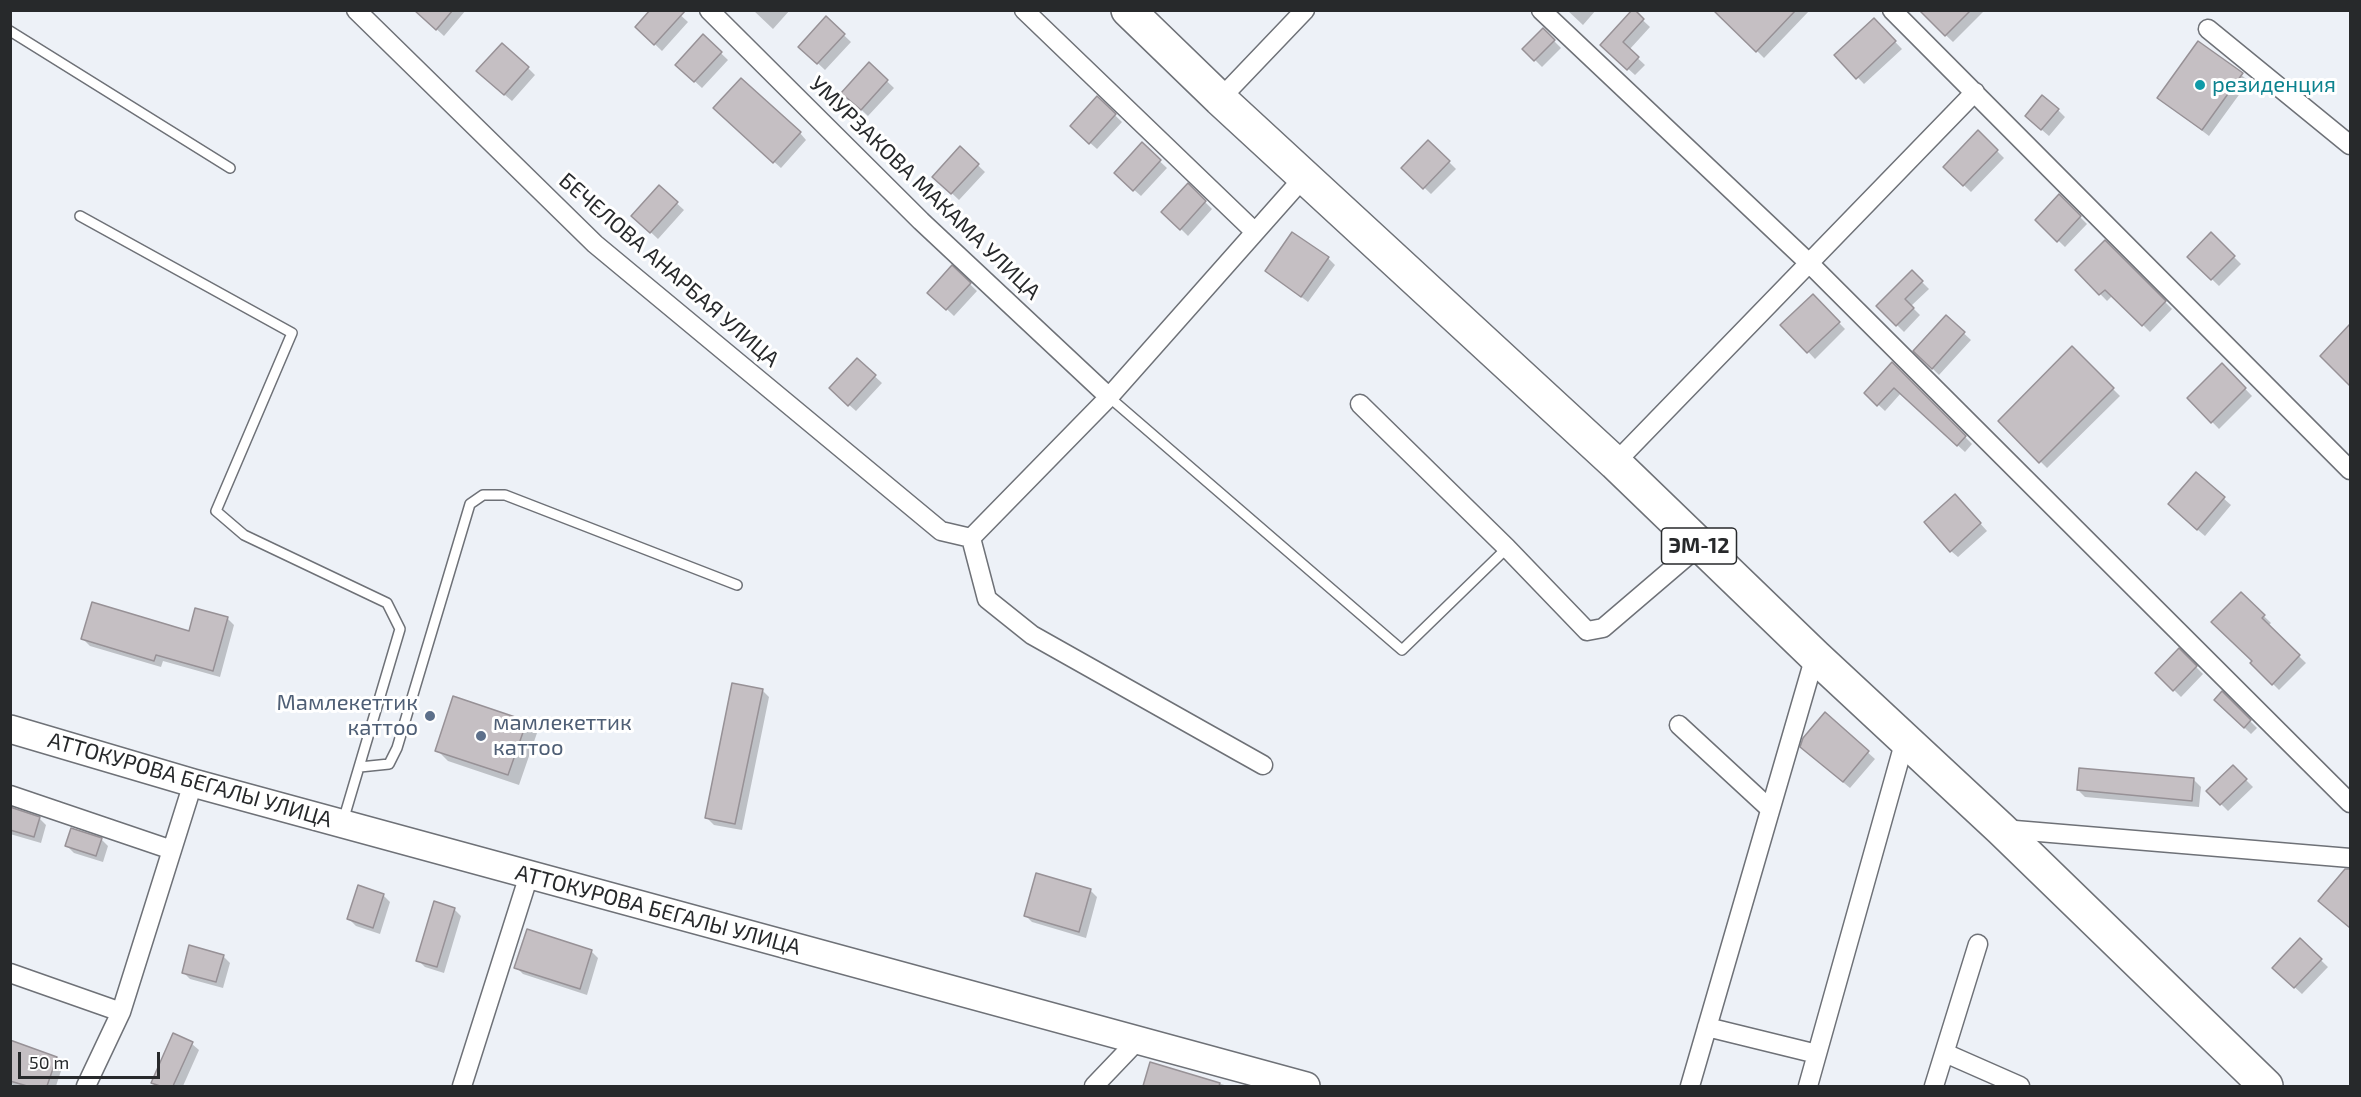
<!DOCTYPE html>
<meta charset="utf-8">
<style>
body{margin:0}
#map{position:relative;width:2361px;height:1097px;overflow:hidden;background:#edf1f7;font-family:"Exo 2",sans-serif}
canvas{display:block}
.frame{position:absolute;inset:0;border:12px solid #27292b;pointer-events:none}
.scale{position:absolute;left:18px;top:1052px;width:142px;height:27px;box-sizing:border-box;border:3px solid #27292b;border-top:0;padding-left:8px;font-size:18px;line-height:21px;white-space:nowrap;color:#27292b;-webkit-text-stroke:4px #fff;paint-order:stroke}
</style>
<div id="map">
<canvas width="2361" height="1097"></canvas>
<div class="frame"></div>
<div class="scale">50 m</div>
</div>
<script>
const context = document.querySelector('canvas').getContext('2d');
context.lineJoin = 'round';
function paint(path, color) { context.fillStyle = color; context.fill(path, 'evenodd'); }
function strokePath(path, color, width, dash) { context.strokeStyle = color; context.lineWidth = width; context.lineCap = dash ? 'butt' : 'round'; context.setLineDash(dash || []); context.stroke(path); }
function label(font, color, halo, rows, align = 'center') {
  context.font = font + ' "Exo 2",sans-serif'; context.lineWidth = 6; context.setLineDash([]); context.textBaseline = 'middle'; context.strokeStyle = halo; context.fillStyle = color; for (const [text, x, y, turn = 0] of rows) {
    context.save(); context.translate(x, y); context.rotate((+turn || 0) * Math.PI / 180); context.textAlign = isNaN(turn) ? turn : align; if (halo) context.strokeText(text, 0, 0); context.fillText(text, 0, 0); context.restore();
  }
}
paint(new Path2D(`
 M416,10H466L444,36Z
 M675,10L688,22L662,51L637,27Z
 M753,10H790L773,29Z
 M1567,10H1596L1583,25Z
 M1716,10H1810L1764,58Z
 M1934,10H1983L1984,11L1953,42L1927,17Z
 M1633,11L1650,27L1629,50L1645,65L1635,75L1602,45Z
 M826,18L851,42L825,70L807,53Z
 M1874,20L1902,49L1864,84L1836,55Z
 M1543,30L1561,48L1542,67L1524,49Z
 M703,36L728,60L702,88L677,65Z
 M2199,43L2249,81L2209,136L2159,98Z
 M869,64L894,88L868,116L850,99Z
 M528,68L535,75L512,101L485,78Z
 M1097,98L1122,122L1097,149L1079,133Z
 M2058,110L2065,117L2049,136L2034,123Z
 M722,115L800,133L806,140L781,168Z
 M1978,132L2004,158L1971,192L1945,167Z
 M1429,142L1456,169L1431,194L1404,168Z
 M1142,145L1167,168L1141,196L1123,180Z
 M960,148L985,172L959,200L941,183Z
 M1188,185L1212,209L1188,236L1168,216Z
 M659,187L684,210L658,239L640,222Z
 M2059,196L2087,224L2065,247L2037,220Z
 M2211,234L2241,264L2219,286L2189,257Z
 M2105,242L2172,309L2150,332L2113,295L2107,301L2077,270Z
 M1328,258L1335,265L1308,302L1267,271Z
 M952,267L977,291L954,316L929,292Z
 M1912,272L1929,289L1911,306L1920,315L1904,332L1878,306Z
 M1813,296L1845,329L1815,359L1783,325Z
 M1946,317L1971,340L1939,375L1915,351Z
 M2350,327V384L2322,356Z
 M2072,348L2120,396L2047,468L2000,421Z
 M857,360L882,383L856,411L838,395Z
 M1893,364L1972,444L1965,452L1901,393L1885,411L1866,393Z
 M2222,365L2252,396L2219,429L2189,398Z
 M2196,474L2231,505L2205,536L2176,511Z
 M1962,503L1987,531L1958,557L1951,551Z
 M2241,594L2271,623L2268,626L2306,663L2279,690L2252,663L2254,661Z
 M227,618L234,625L220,677L163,661L161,667L90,646L83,639L190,633Z
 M2179,650L2203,674L2181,697L2157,673Z
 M762,690L769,697L742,830L714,825L707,818Z
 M2222,693L2257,728L2251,734L2216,700Z
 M1825,714L1875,759L1850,788L1809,754Z
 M526,722L537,733L519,785L448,761L437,750Z
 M2233,767L2253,787L2228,811L2208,791Z
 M2194,780L2201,787L2199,807L2085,797L2078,790Z
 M10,809L39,818L46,825L41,843L10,834Z
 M101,839L108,846L103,862L74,853L67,846Z
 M2349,871L2350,872V927L2327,908Z
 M1090,890L1097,897L1086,938L1032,922L1025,915Z
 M383,895L390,902L380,934L356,926L349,919Z
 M454,909L461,916L444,973L425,967L418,960Z
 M2300,940L2328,967L2302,994L2274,968Z
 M591,951L598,958L587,995L523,974L516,967Z
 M223,956L230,963L223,988L190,979L183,972Z
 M10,1042L56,1059L63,1065L56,1086H17L10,1084Z
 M192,1044L199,1050L183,1086H157L153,1082Z
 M1151,1064L1228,1086H1144Z`), '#0003');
const building = new Path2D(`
 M414,10H453L436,30Z
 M650,10H686L654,45L635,27Z
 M1632,10H1635L1644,19L1623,42L1639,57L1627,70L1600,45Z
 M1713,10H1796L1756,52Z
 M1919,10H1971L1945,36Z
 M826,16L845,34L817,64L798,47Z
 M1874,18L1896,41L1856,79L1834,55Z
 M1543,28L1555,40L1534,61L1522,49Z
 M703,34L722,52L694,82L675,65Z
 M2198,41L2243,73L2202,130L2157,98Z
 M502,43L529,67L504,95L476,71Z
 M869,62L888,80L861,110L841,93Z
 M741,78L801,132L773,163L713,108Z
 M2042,95L2059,109L2041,130L2025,116Z
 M1097,96L1116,114L1089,144L1070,126Z
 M1978,130L1998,150L1963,186L1943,167Z
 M1428,140L1450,161L1423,189L1401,168Z
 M1142,142L1161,160L1133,191L1114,173Z
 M960,146L979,164L951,194L932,177Z
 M1188,183L1206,201L1180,230L1161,212Z
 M659,185L678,202L650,233L631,216Z
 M2059,194L2081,216L2057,242L2035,220Z
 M1292,232L1329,257L1301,297L1265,271Z
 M2211,232L2235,256L2211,280L2187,257Z
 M2105,240L2166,301L2142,326L2105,290L2099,295L2075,270Z
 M952,265L971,283L946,310L927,293Z
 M1912,270L1923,281L1905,299L1914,308L1896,326L1876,306Z
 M1813,294L1840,322L1807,353L1780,325Z
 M1946,315L1965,332L1932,369L1913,351Z
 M2350,324V386L2320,356Z
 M2072,346L2114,388L2039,463L1998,421Z
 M857,358L876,375L848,406L829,388Z
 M1892,362L1966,436L1957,446L1894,388L1877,406L1864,393Z
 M2222,363L2246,388L2211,423L2187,398Z
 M2196,472L2225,497L2197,530L2168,504Z
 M1955,494L1981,523L1950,552L1924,522Z
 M2241,592L2265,615L2262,618L2300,655L2272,685L2250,663L2252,661L2211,622Z
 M92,602L189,631L195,608L228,617L213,671L156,655L154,661L81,639Z
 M2179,648L2197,666L2173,691L2155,673Z
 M732,683L763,689L735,824L705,818Z
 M2222,691L2251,720L2244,728L2214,700Z
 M453,696L527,721L508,775L435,751Z
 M1825,712L1869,751L1843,782L1800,747L1803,738Z
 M2233,765L2247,779L2220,805L2206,791Z
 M2079,768L2194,778L2192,801L2077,790Z
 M10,807L40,817L34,837L10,830Z
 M71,828L102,838L96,856L65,846Z
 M2345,869H2350V928L2318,901Z
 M1036,873L1091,889L1079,932L1024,916Z
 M358,885L384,894L373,928L347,919Z
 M434,901L455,908L437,967L416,961Z
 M527,929L592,950L580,989L514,968Z
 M2300,938L2322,959L2294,988L2272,968Z
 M189,945L224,955L216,982L182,973Z
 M173,1033L193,1042L173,1086H160L151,1083Z
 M10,1040L57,1057L47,1086H27L10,1081Z
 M1150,1062L1220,1083L1219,1086H1143Z`);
paint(building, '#c5bfc3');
strokePath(building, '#979196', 1.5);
const lane = new Path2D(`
 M10,31L230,168
 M80,216L292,333L216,511L244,535L387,603L400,629L343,821
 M1109,397L1402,650L1507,548
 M360,767L389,764L397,748L470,504L483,495H505L737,585`);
const street = new Path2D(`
 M356,10L595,244L941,531L971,538
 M709,10L921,221L1109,397
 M1024,10L1255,232
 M1541,10L1810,264L2350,803
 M1892,10L2350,470
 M2208,29L2350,145
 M1220,99L1305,10
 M1360,404L1507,548L1587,631L1603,628L1699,546
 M1615,463L1975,92
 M1679,725L1770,809
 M1263,765L1032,635L987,599L971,538L1109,397L1304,177
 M10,795L172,850
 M2003,829L2350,858
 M10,973L121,1012
 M1707,1027L1817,1054
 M1945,1053L2020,1086
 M86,1086L121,1012L193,783
 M462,1086L529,875
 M1094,1086L1137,1041
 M1690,1086L1815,656
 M1808,1086L1905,740
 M1934,1086L1978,944`);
const secondary = new Path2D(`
 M10,729L193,783L1306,1086`);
const highway = new Path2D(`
 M1128,10L1220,99L1615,463L1815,656L2001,829L2266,1086`);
strokePath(lane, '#6e7177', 12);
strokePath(street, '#6e7177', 21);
strokePath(secondary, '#6e7177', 30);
strokePath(highway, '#6e7177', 36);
strokePath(lane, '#fff', 9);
strokePath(street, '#fff', 18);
strokePath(secondary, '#fff', 27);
strokePath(highway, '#fff', 33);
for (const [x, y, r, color] of [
 [2200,85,6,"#0f9aa8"],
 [430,716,6,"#5c6f8a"],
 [481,736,6,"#5c6f8a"]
]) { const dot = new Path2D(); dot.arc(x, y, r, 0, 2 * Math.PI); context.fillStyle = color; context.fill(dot); strokePath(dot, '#fff', 2); }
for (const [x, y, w] of [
 [1699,546,75]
]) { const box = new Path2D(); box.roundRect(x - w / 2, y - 18, w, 36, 4.5); context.fillStyle = '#fff'; context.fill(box); strokePath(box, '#27292b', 1.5); }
label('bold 21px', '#27292b', null, [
 ["ЭМ-12",1699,546]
]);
label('22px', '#0d838f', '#fff', [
 ["резиденция",2212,85]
], 'left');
label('22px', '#27292b', '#fff', [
 ["УМУРЗАКОВА МАКАМА УЛИЦА",925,188,44],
 ["БЕЧЕЛОВА АНАРБАЯ УЛИЦА",669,270,41],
 ["АТТОКУРОВА БЕГАЛЫ УЛИЦА",190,780,16],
 ["АТТОКУРОВА БЕГАЛЫ УЛИЦА",658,910,15]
]);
label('22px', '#4e5e75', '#fff', [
 ["Мамлекеттик",418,703],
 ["каттоо",418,728],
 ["мамлекеттик",493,723,"left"],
 ["каттоо",493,748,"left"]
], 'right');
</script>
